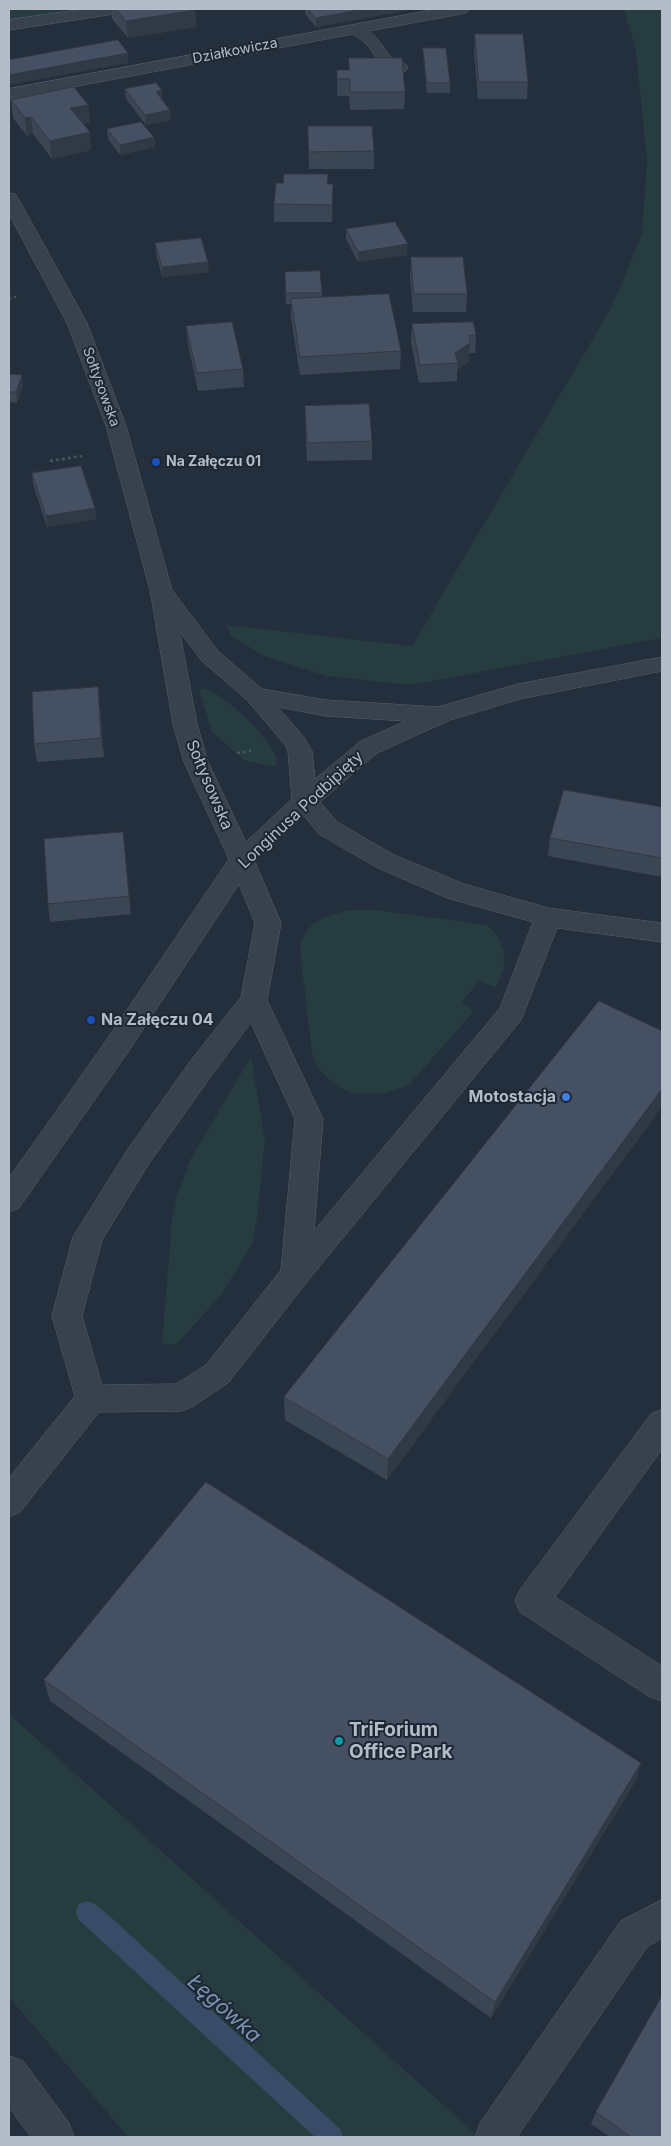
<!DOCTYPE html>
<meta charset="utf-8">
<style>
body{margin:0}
#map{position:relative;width:671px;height:2146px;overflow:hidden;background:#242f3e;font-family:Inter,sans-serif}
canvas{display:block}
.frame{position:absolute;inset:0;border:10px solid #b4bcc9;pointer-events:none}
</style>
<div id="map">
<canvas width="671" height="2146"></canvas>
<div class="frame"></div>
</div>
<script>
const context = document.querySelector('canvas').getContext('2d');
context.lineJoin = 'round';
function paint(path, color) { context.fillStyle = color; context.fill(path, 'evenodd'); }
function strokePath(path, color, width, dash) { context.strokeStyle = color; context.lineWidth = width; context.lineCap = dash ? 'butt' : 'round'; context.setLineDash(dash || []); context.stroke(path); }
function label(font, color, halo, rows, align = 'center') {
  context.font = font + ' Inter,sans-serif'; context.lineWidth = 4; context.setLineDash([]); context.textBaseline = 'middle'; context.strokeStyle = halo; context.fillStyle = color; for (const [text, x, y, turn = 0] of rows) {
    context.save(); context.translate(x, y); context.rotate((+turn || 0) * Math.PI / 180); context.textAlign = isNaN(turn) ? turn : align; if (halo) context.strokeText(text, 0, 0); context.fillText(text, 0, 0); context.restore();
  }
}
paint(new Path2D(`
 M9,9H72L9,20Z
 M624,9H662V638L410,685L326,676L264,656L230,635L227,625L412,646L611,308L642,234L647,160L636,51Z
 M204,688C222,692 280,745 277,764L274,767L244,760L212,732L199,690Z
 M351,910H376L487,925C507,942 510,966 495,987L479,981L462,1002L474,1011L409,1085L384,1094L352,1093L340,1088L321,1072L314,1061L312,1051L300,951C303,921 325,916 351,910Z
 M251,1057L265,1140L257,1218L252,1244L221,1295L176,1345L162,1343L172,1219L177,1195L191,1158Z
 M9,1714L479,2137H128L9,1997Z`), '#263c3f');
paint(new Path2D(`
 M87,1901L95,1904L114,1920L340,2129L343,2137H315L79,1920L76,1912L79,1904Z`), '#394c67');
const minor = new Path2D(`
 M84,9H122L120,12L114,14L9,30V20Z
 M437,9H469L467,12L461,14L369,31C379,39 383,48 391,57C396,62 404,61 408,67L406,71C381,77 378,57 366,44C362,40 357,37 353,34L9,99V89Z
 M9,193L15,194L18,198L87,323L126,426L172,590L218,651L262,689L326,700L438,707L518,684L662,657V671L520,699L450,720L377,753L320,802L337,822L394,855L464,884L548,908L662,923V942L557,928L521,1020L306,1283L228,1383L192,1407L181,1411L99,1412L20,1512L9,1517V1478L75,1396L52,1316L73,1237L128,1149L189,1063L241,997L255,923L239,884L128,1052L19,1208L9,1212V1178L108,1038L229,859L184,762L173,724L150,590L106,426L67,323L9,214ZM180,632L202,661L247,700L286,746L288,751L292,799L246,842L208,762L197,724ZM278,707L326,716L406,721L361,741L315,779L312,751L303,736ZM304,816L319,834L376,867L447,898L533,922L500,1008L314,1231L323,1119L267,1000L281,923L255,862ZM251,1023L295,1119L281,1270L206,1365L176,1384L102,1385L82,1316L102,1240L148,1165L209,1079Z
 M662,1410V1449L555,1597L662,1666V1701L650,1697L520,1612L515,1601L520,1590L651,1414Z
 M662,1900V1938L647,1947L517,2137H475L480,2123L621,1921Z
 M9,2056L23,2061L69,2123L74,2137H31L9,2107Z`);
strokePath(minor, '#565f6c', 1);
strokePath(new Path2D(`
 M9,299L18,296`), '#44595c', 2, [2.5, 2.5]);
strokePath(new Path2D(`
 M50,461L82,456
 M237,753L251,751`), '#44595c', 2.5, [3, 3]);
paint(minor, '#38414e');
paint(new Path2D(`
 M112,9H195L196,27L128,38L112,19Z
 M305,9H414L316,27L305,14Z
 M475,34L528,82L527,99H478L474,51Z
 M423,48L450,83V93H427L423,57Z
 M349,58L405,92L404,109L350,110L349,96H337V70H349Z
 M125,89L163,100L170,110L171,120L146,125L126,99Z
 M11,100L88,105L90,122L83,124L91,150L52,159L33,134L27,136L13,118Z
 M308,126L374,151V169H309Z
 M107,129L154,137L155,147L120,155L108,139Z
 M328,184H333L332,222H274V204Z
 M346,229L407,255L358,262L346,239Z
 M155,243L209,272L162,277L156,253Z
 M411,257L467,294L466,312H413L410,275Z
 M285,272L322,293V298L401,351L400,369L300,375L291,318V304H286Z
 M412,324L476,335L475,353H469V362L457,370V381L419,383L411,342Z
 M186,326L243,369L244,387L198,391L188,344Z
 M9,374L23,385L17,403L9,402Z
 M305,406L372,441V460L307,461L305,424Z
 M32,473L95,508L96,519L47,527L33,484Z
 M100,706L104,757L37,762L34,744Z
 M662,807V877L548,856L550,838Z
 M125,850L131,914L50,922L48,904Z
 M599,1001L387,1480L285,1420L284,1397Z
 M44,1680L641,1763L635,1782L491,2018L50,1701Z
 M596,2112L662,2137H610L591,2124Z`), '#3b4654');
paint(new Path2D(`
 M364,9H414L316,27V18Z
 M195,10L196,27L128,38L126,21Z
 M128,53V63L9,85V75Z
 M162,90L163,100L156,102V92Z
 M88,105L90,122L72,126L70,108Z
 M170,110L171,120L146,125L145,115Z
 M31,117L33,134L27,136L25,118Z
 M90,132L91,150L52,159L50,141Z
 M154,137L155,147L120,155V145Z
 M333,184V201L332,222V205Z
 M408,244L407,255L358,262V252Z
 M208,262L209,272L162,277V267Z
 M470,343L469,362L457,370L458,363L455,353Z
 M22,375L23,385L17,403L16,392Z
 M95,508L96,519L47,527L46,516Z
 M98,687L100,706L104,757L101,738Z
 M123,832L125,850L131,914L129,896Z
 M662,1089V1107L387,1480L388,1459Z
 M641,1763L635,1782L491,2018L495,2002Z`), '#303945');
const building = new Path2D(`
 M116,9H195V10L126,21Z
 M308,9H364L316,18Z
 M475,34H523L528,82H479Z
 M118,40L128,53L9,75V60Z
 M423,48H446L450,83H427Z
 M349,58H402L405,92H350V79H337V70H349Z
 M156,83L162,90L156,92L170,110L145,115L125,89Z
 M74,87L88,105L70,108L90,132L50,141L31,117L25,118L11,100Z
 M141,122L154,137L120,145L107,129Z
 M308,126H372L374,151L309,152Z
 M284,174H328L327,184H333L332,205L274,204L276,183H283Z
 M395,222L408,244L358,252L346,229Z
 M201,238L208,262L162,267L155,243Z
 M411,257H463L467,294H414Z
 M320,271L322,293H286L285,272Z
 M389,294L401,351L300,357L291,299Z
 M232,322L243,369L197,373L186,326Z
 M473,322L476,335H469L470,343L455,353L458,363L420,365L412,324Z
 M9,374L22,375L16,392H9Z
 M369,404L372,441L307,443L305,406Z
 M81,466L95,508L46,516L32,473Z
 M98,687L101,738L34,744L32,692Z
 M564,790L662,807V858L550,838Z
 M123,832L129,896L48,904L44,839Z
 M599,1001L662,1031V1089L388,1459L284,1397Z
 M206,1482L641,1763L495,2002L44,1680Z
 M662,1996V2137H631L596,2112Z`);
paint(building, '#455162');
strokePath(building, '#303945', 1);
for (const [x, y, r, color] of [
 [156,462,5,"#1a4fb4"],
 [91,1020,5,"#1a4fb4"],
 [566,1097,5,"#3f7fe0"],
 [339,1741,5,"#0f9aa8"]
]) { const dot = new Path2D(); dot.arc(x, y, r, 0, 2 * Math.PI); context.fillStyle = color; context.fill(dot); strokePath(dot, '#1d2633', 2); }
label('14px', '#b4bcc9', '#1d2633', [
 ["Działkowicza",235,51,-11],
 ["Sołtysowska",101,387,70]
]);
label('bold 14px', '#b4bcc9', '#1d2633', [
 ["Na Załęczu 01",166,462]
], 'left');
label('16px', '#b4bcc9', '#1d2633', [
 ["Sołtysowska",209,785,67],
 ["Longinusa Podbipięty",301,810,-43]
]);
label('bold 16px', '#b4bcc9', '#1d2633', [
 ["Na Załęczu 04",101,1020],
 ["Motostacja",556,1097,"right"]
], 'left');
label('bold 19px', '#b4bcc9', '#1d2633', [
 ["TriForium",349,1730],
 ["Office Park",349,1752]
], 'left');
label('italic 21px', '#7c92b1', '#1d2633', [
 ["Łęgówka",224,2009,42]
]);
</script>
